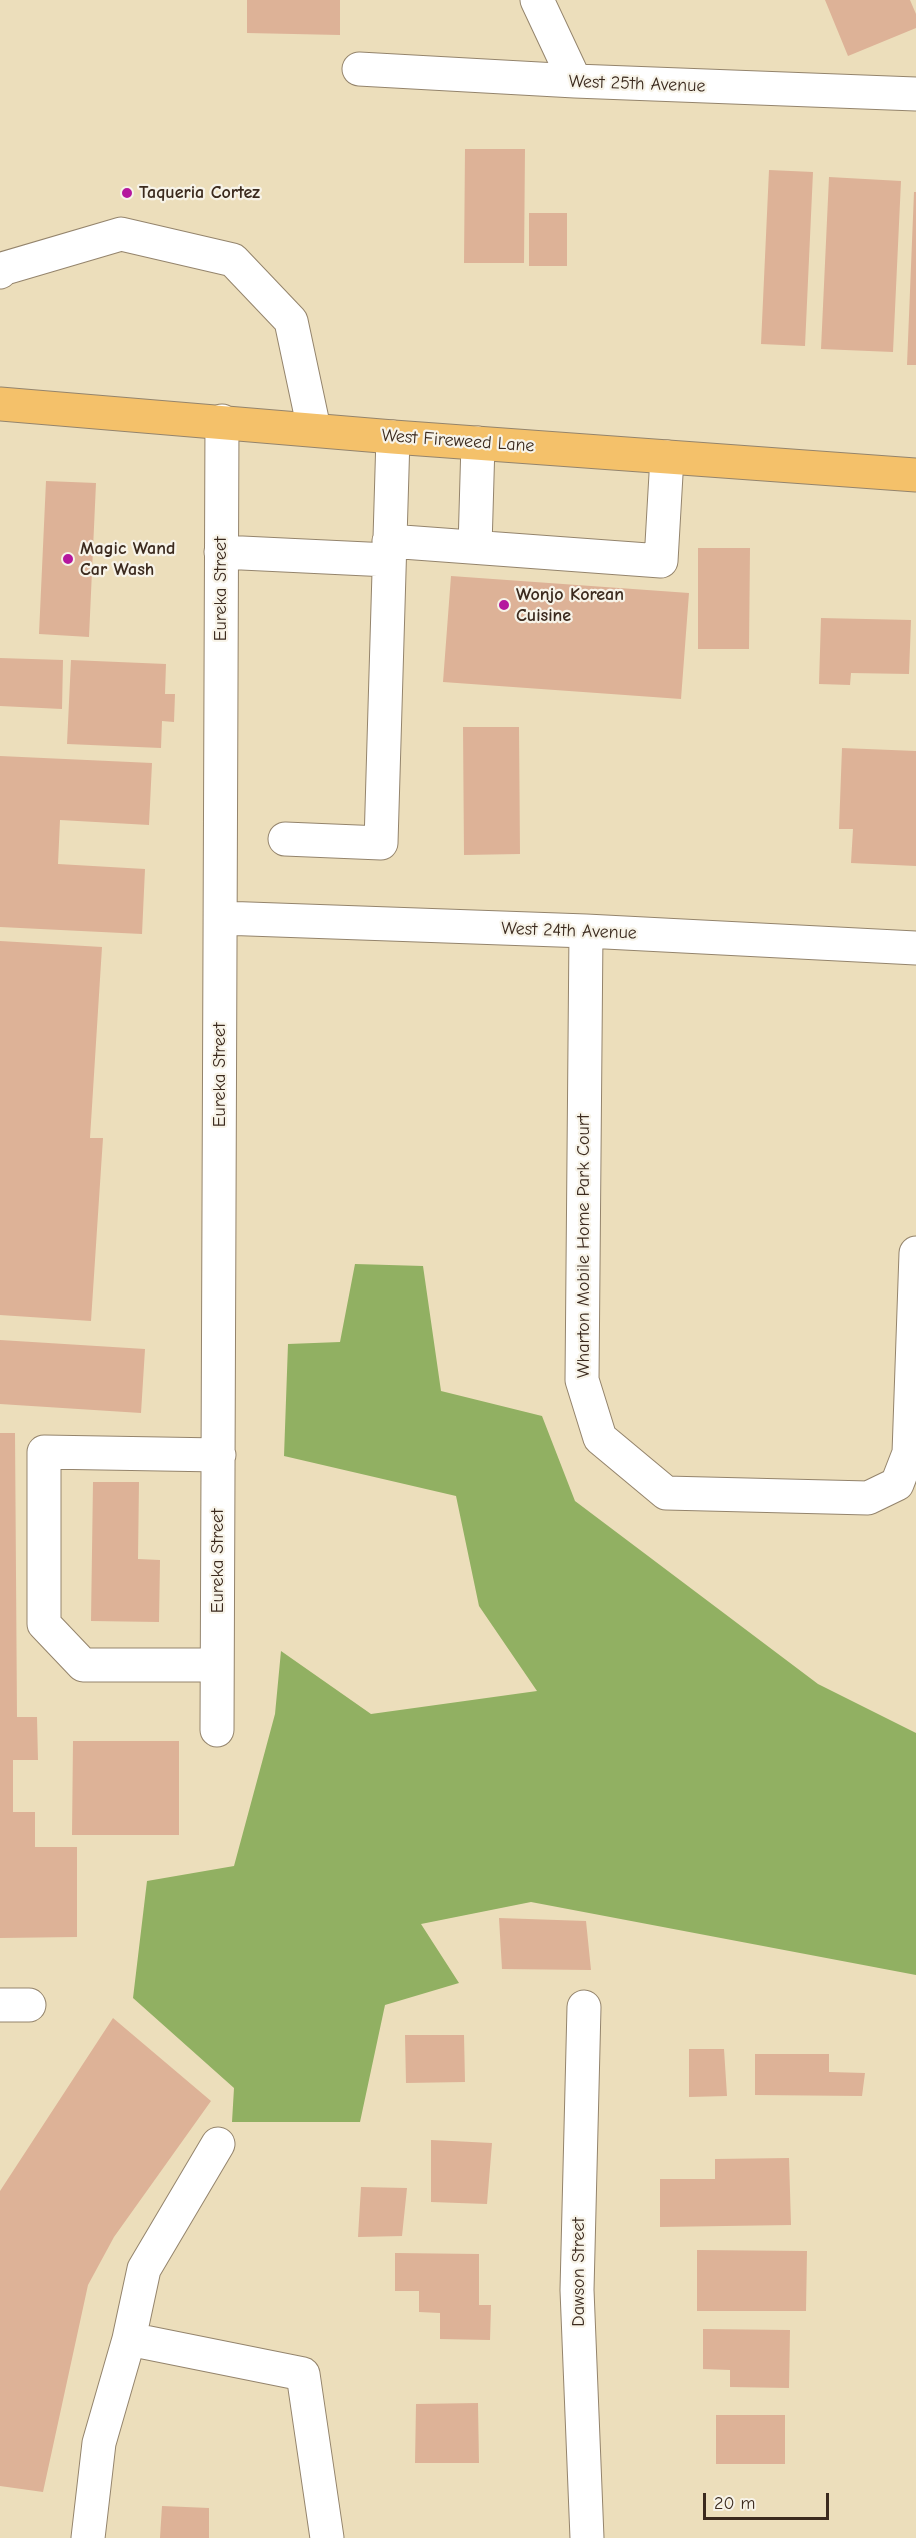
<!DOCTYPE html>
<style>
body{margin:0}
#map{position:relative;width:916px;height:2538px;overflow:hidden;background:#ecdebb;font-family:"Comic Neue",sans-serif}
canvas{display:block}
.scale{position:absolute;left:703px;top:2493px;width:126px;height:27px;box-sizing:border-box;border:3px solid #3b2a1e;border-top:0;padding-left:8px;font-size:18px;line-height:21px;white-space:nowrap;color:#3b2a1e;-webkit-text-stroke:4px #f7f3e8;paint-order:stroke}
</style>
<div id="map">
<canvas width="916" height="2538"></canvas>
<div class="scale">20 m</div>
</div>
<script>
const context = document.querySelector('canvas').getContext('2d');
context.lineJoin = 'round';
function paint(path, color) { context.fillStyle = color; context.fill(path, 'evenodd'); }
function strokePath(path, color, width, dash) { context.strokeStyle = color; context.lineWidth = width; context.lineCap = dash ? 'butt' : 'round'; context.setLineDash(dash || []); context.stroke(path); }
function label(font, color, halo, rows, align = 'center') {
  context.font = font + ' "Comic Neue",sans-serif'; context.lineWidth = 4.5; context.setLineDash([]); context.textBaseline = 'middle'; context.strokeStyle = halo; context.fillStyle = color; for (const [text, x, y, turn = 0] of rows) {
    context.save(); context.translate(x, y); context.rotate((+turn || 0) * Math.PI / 180); context.textAlign = isNaN(turn) ? turn : align; if (halo) context.strokeText(text, 0, 0); context.fillText(text, 0, 0); context.restore();
  }
}
paint(new Path2D(`
 M355,1264L423,1266L441,1391L542,1416L575,1501L818,1684L916,1733V1975L531,1902L421,1924L459,1983L385,2005L360,2122H232L234,2088L133,1998L147,1881L234,1866L275,1714L281,1651L371,1714L537,1691L479,1606L456,1496L284,1456L288,1344L340,1342Z`), '#91b062');
paint(new Path2D(`
 M247,0H340V35L247,33Z
 M825,0H910L916,14V28L848,56Z
 M465,149H525L524,263H464Z
 M769,170L813,172L805,346L761,344Z
 M829,177L901,181L893,352L821,349Z
 M914,192H916V365H907Z
 M529,213H567V266H529Z
 M46,481L96,483L89,637L39,634Z
 M698,548H750L749,649H698Z
 M451,576L689,593L681,699L443,682Z
 M821,618L911,620L909,674L851,673L850,685L819,684Z
 M0,658L63,660L62,709L0,706Z
 M71,660L166,664L165,694H175L174,722L162,721L161,748L67,744Z
 M463,727H519L520,854L464,855Z
 M842,748L916,751V866L851,863L853,829H839Z
 M0,756L152,763L149,825L60,820L58,864L145,869L142,934L0,927Z
 M0,941L102,947L90,1138H103L91,1321L0,1315Z
 M0,1340L145,1349L141,1413L0,1404Z
 M0,1433H15L17,1717H37L38,1760H13V1812H35V1847H77V1937L0,1938Z
 M93,1482H139L138,1559L160,1560L159,1622L91,1621Z
 M73,1741H179V1835H72Z
 M499,1918L586,1921L591,1970L502,1969Z
 M113,2018L211,2101L114,2237L88,2285L43,2492L0,2486V2191Z
 M405,2035H464L465,2082L406,2083Z
 M689,2049H724L727,2096L689,2097Z
 M755,2054H829V2072L865,2073L862,2096L755,2095Z
 M431,2140L492,2143L487,2204L431,2202Z
 M789,2158L791,2225L660,2227V2179H715V2159Z
 M361,2187L407,2188L402,2236L358,2237Z
 M697,2250L807,2251L806,2311H697Z
 M395,2253L479,2254V2305H491L490,2340L440,2339V2313L419,2312V2291H395Z
 M703,2329L790,2330L789,2388L730,2387V2370L703,2369Z
 M478,2403L479,2463H415L416,2404Z
 M716,2415H785V2464H716Z
 M162,2506L209,2508V2538H160Z`), '#ddb297');
const minor = new Path2D(`
 M537,0L575,81
 M359,69L575,81L916,94
 M0,272L2,269L121,234L233,260L291,321L314,429
 M389,541L661,561L667,457
 M475,547L478,443
 M221,552L388,560
 M285,839L381,843L393,437
 M221,918L586,931L916,948
 M586,931L582,1380L600,1438L666,1493L868,1498L897,1484L909,1453L916,1253
 M217,1665H83L44,1624V1452L219,1455
 M217,1730L222,421
 M0,2005H29
 M584,2007L577,2290L587,2538
 M129,2339L144,2269L218,2144
 M88,2538L99,2443L129,2339L303,2374L327,2538`);
const major = new Path2D(`
 M0,404L393,437L916,475`);
strokePath(minor, '#94846c', 35);
strokePath(major, '#94846c', 35);
strokePath(minor, '#fff', 33);
strokePath(major, '#f4c16a', 33);
for (const [x, y, r, color] of [
 [127,193,6,"#b5179e"],
 [68,559,6,"#b5179e"],
 [504,605,6,"#b5179e"]
]) { const dot = new Path2D(); dot.arc(x, y, r, 0, 2 * Math.PI); context.fillStyle = color; context.fill(dot); strokePath(dot, '#f7f3e8', 2); }
label('18px', '#3b2a1e', '#f7f3e8', [
 ["West 25th Avenue",637,84,2],
 ["West Fireweed Lane",458,441,4],
 ["Eureka Street",221,589,-90],
 ["West 24th Avenue",569,931,2],
 ["Eureka Street",220,1075,-90],
 ["Wharton Mobile Home Park Court",584,1246,-90],
 ["Eureka Street",218,1561,-90],
 ["Dawson Street",579,2272,-90]
]);
label('bold 18px', '#3b2a1e', '#f7f3e8', [
 ["Taqueria Cortez",139,193],
 ["Magic Wand",80,549],
 ["Car Wash",80,570],
 ["Wonjo Korean",516,595],
 ["Cuisine",516,616]
], 'left');
</script>
